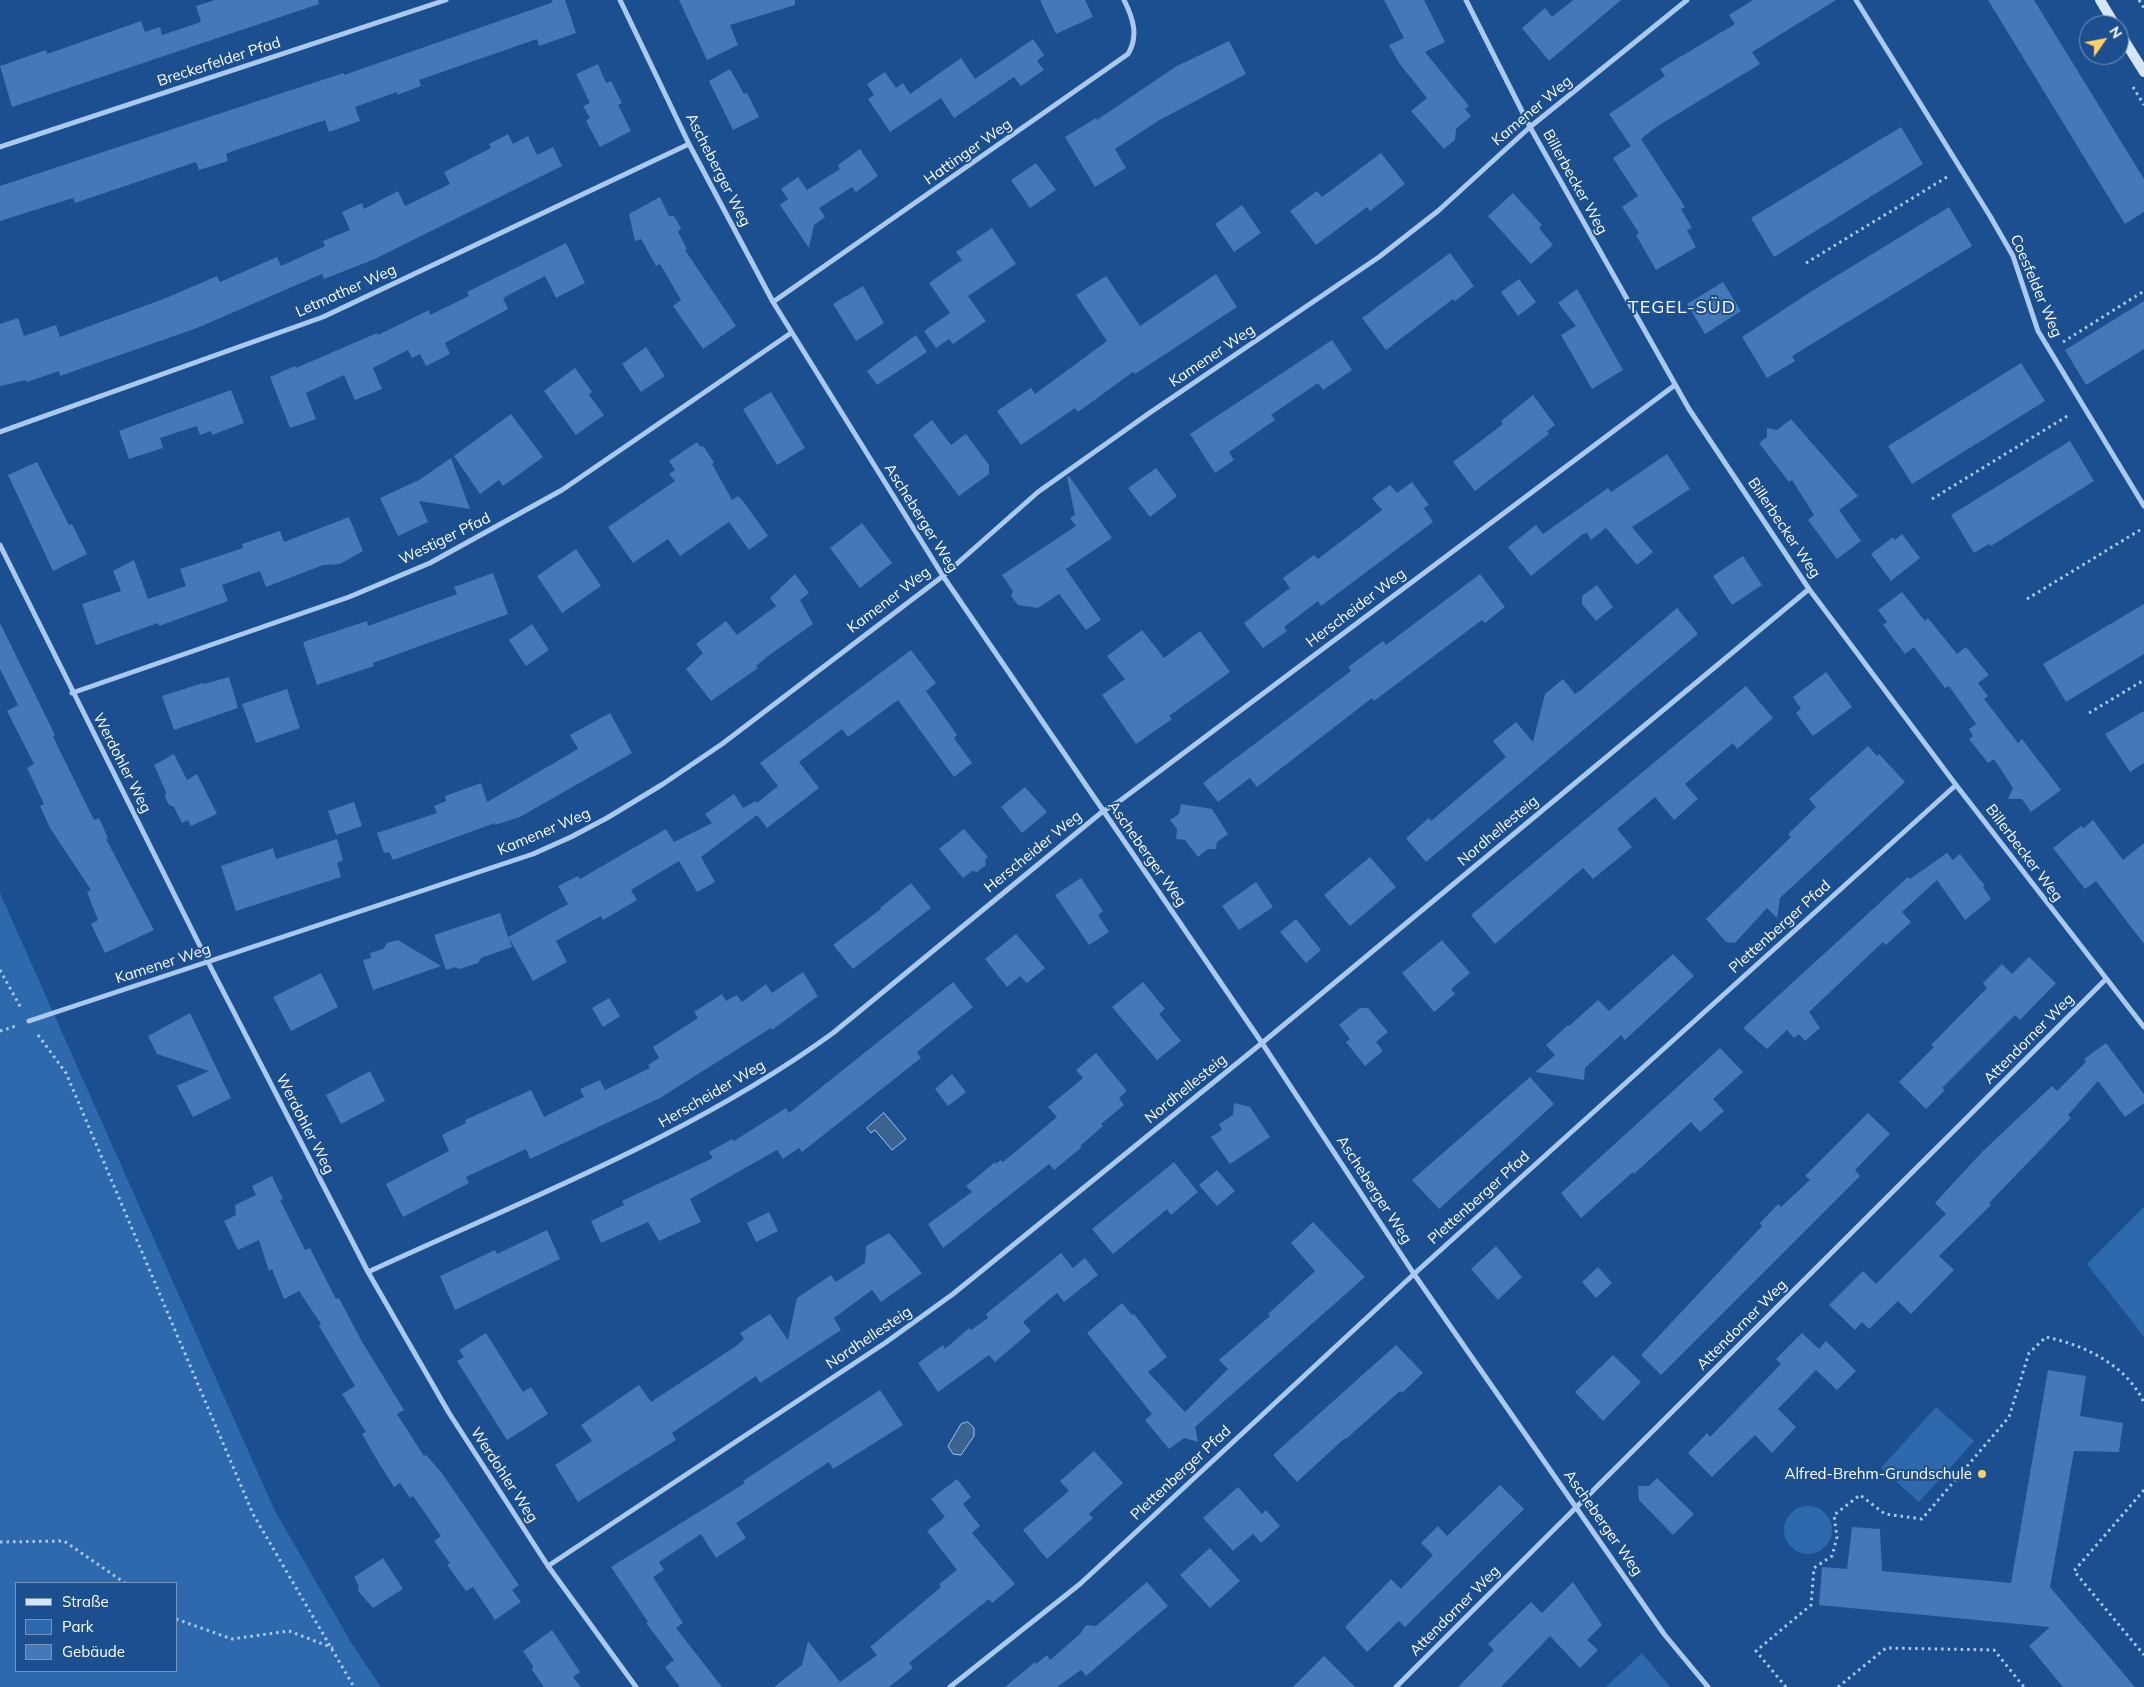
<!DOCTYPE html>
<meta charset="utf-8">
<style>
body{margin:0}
#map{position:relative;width:2144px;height:1687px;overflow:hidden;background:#1b4f8f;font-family:Mulish,sans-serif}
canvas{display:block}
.legend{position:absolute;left:15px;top:1582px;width:162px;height:90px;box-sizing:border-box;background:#1b4f8f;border:1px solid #7695bc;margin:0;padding:6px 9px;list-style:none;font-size:15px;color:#fff}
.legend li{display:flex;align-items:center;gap:10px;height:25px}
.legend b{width:25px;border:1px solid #7695bc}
.north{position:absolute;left:2079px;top:15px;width:50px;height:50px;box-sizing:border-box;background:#1b4f8f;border:1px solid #7695bc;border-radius:50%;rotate:57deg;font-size:14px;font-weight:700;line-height:20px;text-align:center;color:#fff}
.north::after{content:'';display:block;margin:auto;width:18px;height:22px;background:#ffd166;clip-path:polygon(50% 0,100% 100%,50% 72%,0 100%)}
</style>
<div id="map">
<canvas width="2144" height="1687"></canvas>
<ul class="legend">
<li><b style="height:6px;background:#d6e6fa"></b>Straße</li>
<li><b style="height:14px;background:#2e69ad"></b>Park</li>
<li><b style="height:14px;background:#4478b7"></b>Gebäude</li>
</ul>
<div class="north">N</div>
</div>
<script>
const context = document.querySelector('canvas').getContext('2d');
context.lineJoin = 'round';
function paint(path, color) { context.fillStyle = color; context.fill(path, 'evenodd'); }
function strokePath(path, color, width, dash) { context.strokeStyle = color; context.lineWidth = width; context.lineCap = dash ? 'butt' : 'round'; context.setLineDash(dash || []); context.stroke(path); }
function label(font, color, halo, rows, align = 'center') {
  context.font = font + ' Mulish,sans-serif'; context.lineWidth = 4; context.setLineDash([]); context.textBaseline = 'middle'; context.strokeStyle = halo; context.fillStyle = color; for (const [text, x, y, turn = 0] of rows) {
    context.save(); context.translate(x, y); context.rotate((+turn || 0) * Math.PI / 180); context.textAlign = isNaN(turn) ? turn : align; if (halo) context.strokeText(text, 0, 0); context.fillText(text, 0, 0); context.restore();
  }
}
paint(new Path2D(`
 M0,893L275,1511L352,1644L381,1687H0ZM16,1583H176V1671H16Z
 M2144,1207V1337L2087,1264Z
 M1936,1407L1974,1441L1919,1502L1881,1468Z
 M1784 1530a24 24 0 1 1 48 0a24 24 0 1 1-48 0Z
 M1642,1653L1670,1687H1606Z`), '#2e69ad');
const water = new Path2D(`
 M884,1113L906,1139L892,1150L875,1130L871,1133L867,1128Z
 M968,1422L974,1428V1436L961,1455L953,1454L948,1446L961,1424Z`);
paint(water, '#3c6290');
strokePath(water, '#9cc4f0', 1);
paint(new Path2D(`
 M215,0H318L319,4L12,107L0,66L46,50L47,54L141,21L145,32L160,27L162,35L201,22L196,6Z
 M553,0H565L576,33L539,46L537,39L419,80L421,86L397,95V92L355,107L360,121L329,132L325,120L233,151L226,154L228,161L199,170L196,162L75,203L73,198L0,221V186L279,94L344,73V75L551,3Z
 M679,0H795V5L730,25L738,45L707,60Z
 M1040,0H1085L1093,17L1056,34Z
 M1384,0H1424L1445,42L1425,52L1469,106L1465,109L1471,116L1456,129L1455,140L1444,149L1411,111L1427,98L1399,63L1389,45L1404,38Z
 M1573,0H1621L1549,61L1522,28L1545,8L1552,17Z
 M1753,0H1836L1752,52L1760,64L1656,127L1641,139L1685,207L1681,209L1692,228L1687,230L1696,247L1656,270L1636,235L1639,233L1622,207L1638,196L1613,158L1631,146L1609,114L1665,76L1660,69L1735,24L1729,15Z
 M1988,0H2034L2144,179V212L2125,224Z
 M1033,39L1044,55L1037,61L1044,70L1021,86L1014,77L954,118L941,98L890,132L868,99L874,95L867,84L885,72L896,88L903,83L910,94L961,58L975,79Z
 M1229,41L1246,74L1158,121L1115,149L1126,168L1095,187L1065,137L1096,118L1097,120L1175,67Z
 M598,64L606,83L611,81L622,103L618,105L631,131L600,147L586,121L590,118L583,106L590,103L576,74Z
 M730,69L744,94L747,93L759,117L733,130L709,81Z
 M1901,127L1923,164L1774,257L1751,218Z
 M508,134L513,144L528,136L537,155L553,147L562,166L375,259L324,279L322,274L197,328L60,376L59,371L27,382L26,380L0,386V324L18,318L24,336L56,325L60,337L166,298L217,276L220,282L277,257L281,266L325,246L323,241L350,230L342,212L362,203L364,209L398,191L405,206L450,184L444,172L491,148L489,144Z
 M860,149L878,176L856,192L852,187L819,208L825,217L814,225L809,248L780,205L788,199L781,189L798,177L807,190L840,169L838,165Z
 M1381,153L1405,184L1370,211L1367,207L1316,245L1290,211L1317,191L1322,197Z
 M1036,163L1056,190L1030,208L1011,180Z
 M1513,193L1542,225L1539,228L1553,245L1531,264L1488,216Z
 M660,197L669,216H674L681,228L678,232L687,249L685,250L736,326L703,349L673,306L681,300L660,264L656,266L641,239L635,241L629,214Z
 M1242,205L1261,233L1234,252L1215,224Z
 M1949,207L1972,246L1792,356L1795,361L1767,378L1742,337L1815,289Z
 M992,228L1016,264L968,296L986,321L953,344L949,339L936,348L924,331L950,313L929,283L962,260L956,252Z
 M566,243L585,283L556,298L545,276L503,298L508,309L445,343L450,354L426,366L420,354L412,358L408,350L373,368L382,389L355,400L344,375L306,393L316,419L290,428L270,377L295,366L296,368L377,333L378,335L429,310L430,315L469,296L467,292Z
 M1450,253L1474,286L1455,301L1453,299L1386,350L1362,318Z
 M1216,274L1237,307L1135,374L1133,372L1078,412L1075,408L1021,445L997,411L1031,388L1035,394L1107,341L1076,295L1106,276L1140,326Z
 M1519,279L1536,302L1518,316L1501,292Z
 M1723,282L1741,311L1705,334L1687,304Z
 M863,286L884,323L856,341L833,304Z
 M1577,289L1623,370L1592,389L1561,335L1576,326L1558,303Z
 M2144,301V349L2086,385L2065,350Z
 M916,335L927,352L877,385L867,371Z
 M1332,340L1352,370L1323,390L1318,383L1271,415L1275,420L1229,452L1234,460L1215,473L1190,434Z
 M646,347L665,376L641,392L622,364Z
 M2021,363L2045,401L1912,484L1888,446Z
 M575,368L592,392L589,395L604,415L576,435L544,391Z
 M231,390L244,423L212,435L211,431L200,435L197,426L160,438L163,448L129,459L119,431Z
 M771,392L805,448L777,465L743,409Z
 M1533,395L1555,425L1547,431L1549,434L1475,491L1453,462L1503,424L1501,421Z
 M511,414L543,457L503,486L499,480L480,494L454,456Z
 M1791,419L1858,496L1839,510L1861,541L1837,559L1808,520L1814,515L1792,480L1789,482L1759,443L1767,437V428L1777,430Z
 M932,420L951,445L966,434L989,465V474L959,496L913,435Z
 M2070,441L2094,481L1991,546L1989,544L1974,553L1951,515Z
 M697,442L701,447L703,446L714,462L712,464L732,500L738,496L743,501L768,536L749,550L729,522L680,556L668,539L633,563L608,527L675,481L669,474L675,470L669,461Z
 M1667,454L1690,489L1632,527L1653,552L1637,565L1606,528L1591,540L1587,533L1583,534L1531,576L1508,547L1536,525L1543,534L1608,488L1611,492Z
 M451,458L470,509L419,501L428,522L398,536L380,498L419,480Z
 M37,462L69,525L72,524L87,554L53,571L8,475Z
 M1156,468L1177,496L1150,517L1128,488Z
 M1069,476L1112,538L1066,569L1101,620L1086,630L1059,594L1038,608L1018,605L1011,596L1013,591L1002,575L1076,526L1070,518L1075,515L1067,477Z
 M1412,482L1429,505L1424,508L1433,522L1321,606L1318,601L1284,627L1287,631L1263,648L1244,623L1290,588L1283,578L1314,555L1318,559L1382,510L1372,498L1390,485L1397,493Z
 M349,517L363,551L340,564L323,565L266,587L260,571L222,585L228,601L159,626L158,623L96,645L82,604L121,591L113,571L134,560L148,599L186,586L180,569L243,548L242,544L280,531L284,542Z
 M862,523L892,563L860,588L830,548Z
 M1902,534L1920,558L1891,581L1871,554L1893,537L1895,540Z
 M576,549L601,586L562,613L537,576Z
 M1743,556L1762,585L1732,605L1713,576Z
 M493,573L508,614L373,663L374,666L317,685L303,642L367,621L368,626L457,594L454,587Z
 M795,574L809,593L800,600L813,624L768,656L756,666L758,668L711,701L686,669L703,653L696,644L726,621L737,635L776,606L770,598Z
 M1480,574L1505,607L1485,623L1482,620L1374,701L1372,698L1257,787L1250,778L1218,802L1203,783L1351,671L1348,667L1383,641L1386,645Z
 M1597,585L1613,607L1596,621L1582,604V596Z
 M1902,592L1925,621L1928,618L1957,654L1966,647L1989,675L1978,683L1988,696L1984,699L2018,743L2022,739L2061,790L2031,812L2022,799H2008L2013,788L1994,759L1988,763L1969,739L1973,736L1969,729L1976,724L1949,686L1945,688L1914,647L1905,654L1883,625L1887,622L1878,610Z
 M2144,604V654L2066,702L2043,664Z
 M1677,608L1698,634L1426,862L1406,838L1429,818L1431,821L1506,757L1493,741L1516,722L1533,742L1545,694L1563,679L1575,694L1581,690Z
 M0,623L55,735L53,736L58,747L94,820L99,818L108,838L106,839L154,930L105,953L91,924L98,920L87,892L91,890L50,828L40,806L44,804L27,768L34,764L7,711L18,705L0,669Z
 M532,624L549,650L526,666L509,640Z
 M1142,630L1164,658L1200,631L1230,672L1169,716L1172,719L1136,744L1102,695L1125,679L1107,656Z
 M911,650L936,683L926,691L957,735L954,738L972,763L954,777L898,700L848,737L842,729L799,762L819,788L767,828L757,815L701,857L715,882L697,892L679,861L631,890L637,900L603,920L601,916L556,941L567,962L533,981L509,938L512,947L481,958L478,963L460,969L456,967L446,970L434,935L500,913L508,937L568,904L558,886L578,876L580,879L666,829L674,842L712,823L705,814L734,794L743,808L756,801L757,803L778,786L760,763Z
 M1826,672L1852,707L1813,736L1796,713L1801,709L1793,697Z
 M229,677L238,708L174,730L162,696L203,683L204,684Z
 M1746,686L1773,718L1737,749L1733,743L1685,784L1698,799L1674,820L1655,797L1617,829L1632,847L1593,879L1583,868L1495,944L1471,915Z
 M287,689L300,728L256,743L242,704Z
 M2144,711V763L2130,772L2105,734Z
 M610,713L632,753L520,817L495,825V823L393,860L389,852L384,853L377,833L437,813L434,806L446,801L445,796L481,783L487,802L578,749L570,735Z
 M1868,746L1877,756L1879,754L1905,782L1780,898L1777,918L1767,908L1735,943L1726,942L1706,919L1791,837L1788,834L1816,807L1809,799Z
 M174,754L187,780L197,774L217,814L191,826L188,820L182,823L174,807L169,805L165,797L166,792L154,765Z
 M1025,787L1047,812L1022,833L1001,807Z
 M354,802L362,826L336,835L328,811Z
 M1181,804L1212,809L1228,834L1217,842L1216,849H1208L1198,857L1185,840L1176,839L1177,829L1170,820L1179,814Z
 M2093,820L2123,860L2144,843V944L2096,881L2085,889L2053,848L2081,826L2084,828Z
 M964,829L988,857L985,860L986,865L977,872L972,871L963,878L939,849Z
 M337,839L343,860L337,863L341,877L236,911L221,866L273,848L276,859Z
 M1947,853L1953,860L1960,854L1985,886L1983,887L1991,899L1965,920L1937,880L1902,912L1911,922L1886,945L1883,942L1809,1012L1820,1028L1805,1041L1799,1034L1794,1038L1787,1030L1767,1049L1743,1028L1908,877L1910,879Z
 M1370,857L1396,887L1350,926L1324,895Z
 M1081,878L1103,911L1098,915L1109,932L1089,945L1055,895Z
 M1256,882L1273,907L1239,930L1222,906Z
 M911,883L931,908L853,969L833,945L881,909L880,908Z
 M1296,919L1321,950L1306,963L1280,932Z
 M1016,934L1045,968L1027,983L1020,976L1007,987L985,959Z
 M398,940L441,966L373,990L363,960L371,958L370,953L383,949L387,943Z
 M1442,940L1470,973L1451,989L1455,994L1434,1012L1402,973Z
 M1673,954L1694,976L1625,1040L1621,1035L1585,1068L1584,1080L1535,1072L1555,1055L1546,1045L1568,1025L1569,1026L1598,1000L1609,1011Z
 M2029,957L2056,983L2020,1020L2015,1015L1942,1088L1945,1090L1926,1109L1899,1082L1934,1047L1931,1045L1987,988L1983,983L2002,964L2012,974Z
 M803,972L818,996L772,1030L771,1028L660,1098L530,1159L526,1149L466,1177L469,1183L403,1217L386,1184L449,1151L442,1135L466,1123L465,1120L531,1090L544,1117L584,1097L580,1089L600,1080L605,1090L650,1068L648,1065L659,1058L653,1047L698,1018L694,1012L722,994L726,1001L737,995L742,1002L766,984L772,993Z
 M321,973L338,1007L291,1031L273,997Z
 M953,982L973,1007L917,1052L921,1058L802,1152L799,1148L783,1159L777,1150L690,1199L701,1222L678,1232L659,1241L648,1222L601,1243L591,1221L624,1205L622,1201L713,1158L709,1152L732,1139L734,1141L786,1108L789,1113Z
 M1143,982L1165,1009L1159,1014L1181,1041L1157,1060L1112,1007Z
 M609,998L620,1016L603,1027L592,1008Z
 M1360,1008H1368L1388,1032L1376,1042L1383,1051L1365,1066L1346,1042L1350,1039L1339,1025Z
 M190,1013L231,1098L193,1117L177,1086L209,1071L157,1054L148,1036Z
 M2106,1043L2144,1094V1103L2125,1117L2098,1081L2068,1115L2071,1118L1989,1203L1991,1205L1939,1256L1954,1270L1911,1314L1898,1301L1869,1329L1862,1322L1855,1330L1829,1305L1863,1271L1876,1284L1946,1214L1935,1203L1982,1152L2052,1086L2057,1091L2086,1062L2084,1059Z
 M1720,1048L1743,1072L1713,1099L1724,1111L1700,1132L1691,1122L1634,1174L1633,1172L1581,1218L1561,1193Z
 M1096,1053L1127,1091L1119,1098L1124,1105L1101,1124L1103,1126L1080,1146L1082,1147L1054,1170L1049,1164L943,1248L928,1224L972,1192L966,1186L995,1162L996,1164L1001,1160L1003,1162L1057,1117L1048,1107L1083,1078L1076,1070Z
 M370,1071L385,1101L341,1124L326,1095Z
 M952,1074L966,1092L948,1106L935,1089Z
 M1530,1077L1554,1104L1439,1209L1412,1180Z
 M1234,1103L1250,1107L1270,1137L1230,1164L1211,1137L1222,1130L1219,1124L1233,1115Z
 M1868,1113L1890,1134L1855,1170L1860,1176L1661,1375L1641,1355L1762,1226L1760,1223L1778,1204L1781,1207L1810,1180L1805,1176Z
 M1174,1162L1198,1192L1171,1215L1167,1209L1113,1254L1092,1229Z
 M1217,1170L1235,1191L1217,1206L1199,1185Z
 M272,1176L283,1199L280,1200L305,1250L310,1248L336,1299L339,1298L361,1340L404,1410L397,1414L424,1456L426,1455L441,1472L519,1585L512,1590L521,1602L495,1620L473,1587L466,1591L447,1565L450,1563L434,1541L441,1536L413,1496L410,1498L400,1483L394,1487L380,1465L362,1434L366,1432L342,1394L355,1386L319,1326L321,1324L299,1291L284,1299L272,1269L269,1271L259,1240L238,1250L224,1221L236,1215L235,1205L256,1195L252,1186Z
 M769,1212L778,1231L756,1242L747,1223Z
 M1313,1222L1365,1277L1195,1427L1198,1442L1184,1438L1169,1449L1145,1420L1152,1414L1087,1333L1122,1303L1132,1315L1134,1314L1167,1357L1148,1372L1185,1412L1228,1369L1219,1360L1270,1316L1268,1314L1315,1271L1291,1243Z
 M547,1230L560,1259L455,1310L440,1276L495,1250L497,1254Z
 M889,1233L922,1273L881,1302L872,1290L834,1318L841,1330L760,1383L756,1376L672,1433L676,1440L578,1502L555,1465L592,1441L581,1425L639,1385L651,1402L736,1346L744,1339L740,1333L770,1314L788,1340L797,1298L831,1275L836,1282L865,1263L866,1246Z
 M1496,1246L1522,1277L1498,1300L1471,1269Z
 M1061,1253L1073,1268L1085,1258L1098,1275L1064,1302L1057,1293L1023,1322L1031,1331L995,1362L989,1355L938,1392L918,1363L943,1345L945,1349L969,1328L971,1330L988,1318L986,1314Z
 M1598,1267L1612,1283L1596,1298L1582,1282Z
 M486,1333L523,1392L531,1387L548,1414L507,1440L457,1361L464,1357L459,1350Z
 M1802,1333L1819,1349L1826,1341L1856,1371L1837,1390L1816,1370L1778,1409L1796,1427L1772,1453L1755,1435L1712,1477L1688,1453L1707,1433L1710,1437L1781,1364L1776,1359Z
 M1396,1345L1423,1373L1402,1393L1400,1391L1346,1439L1345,1438L1297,1482L1273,1455Z
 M1613,1355L1641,1382L1603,1421L1575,1392Z
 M2048,1370L2086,1376L2080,1416L2123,1423L2119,1452L2074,1451L2050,1587L2135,1687H2063L2029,1646L2050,1627L1819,1605L1822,1567L1847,1569L1852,1527L1880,1529L1882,1571L2011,1583Z
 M880,1390L903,1425L833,1469L829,1462L736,1523L746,1538L716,1558L701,1534L659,1562L664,1570L653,1577L683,1623L676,1628L722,1687H680L665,1667L674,1660L646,1623L648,1622L611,1567L745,1483L743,1481Z
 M1094,1451L1123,1483L1089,1514L1093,1518L1047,1559L1023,1530L1069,1491L1060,1481Z
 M1657,1478L1694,1514L1673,1535L1639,1500L1638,1486H1649Z
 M957,1479L971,1497L963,1504L980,1526L972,1533L1015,1584L992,1603L989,1599L909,1663L913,1668L889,1687H774L802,1665L808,1641L840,1682L877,1655L870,1647L941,1587L939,1584L957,1570L927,1531L945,1517L931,1499Z
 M1500,1485L1524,1509L1405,1627L1399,1621L1367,1652L1345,1627L1391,1579L1401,1589L1433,1555L1421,1543L1438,1526L1447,1536Z
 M1238,1487L1262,1514L1266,1510L1280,1526L1261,1543L1253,1534L1233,1551L1203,1518Z
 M1210,1548L1240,1581L1210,1608L1180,1575Z
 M383,1558L403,1589L373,1608L358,1591L359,1586L354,1577Z
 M1147,1582L1168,1606L1086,1676L1081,1670L1057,1687H1005L1035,1662L1036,1664L1047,1655L1050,1660L1080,1634L1086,1625L1096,1626Z
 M1573,1582L1602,1625L1587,1640L1598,1650L1580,1668L1550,1636L1501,1687H1458L1494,1650L1488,1644L1531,1602L1542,1613Z
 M552,1630L580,1672L573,1677L581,1687H544L532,1670L533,1666L523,1651Z
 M1324,1656L1355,1687H1293Z`), '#4478b7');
strokePath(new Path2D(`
 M2139,0L2144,8
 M2133,87L2144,105
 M1806,263L1947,177
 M2063,342L2144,291
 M1932,499L2069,415
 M2027,599L2140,530
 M2089,713L2144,680
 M0,970L21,1008
 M0,1031L16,1026
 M38,1035L66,1073L253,1514L354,1687
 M2144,1490L2074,1571L2144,1655
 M0,1542L64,1541L125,1583
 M176,1619L232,1639L289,1631L333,1648
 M1786,1687L1756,1651L1811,1605L1814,1568L1832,1556L1837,1537L1834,1515L1860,1495L1885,1514L1922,1519L2009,1417L2029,1353L2046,1337C2084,1345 2127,1365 2144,1403
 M1838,1687L1886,1648L1994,1650L2024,1687`), '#a9c9ee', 3, [2.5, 4]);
strokePath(new Path2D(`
 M620,0L689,144L773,302L943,576L1262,1043L1414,1274L1664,1634L1708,1687
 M1466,0L1530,127L1689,409L1809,589L1956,785L2144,1027
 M1856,0L1990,216L2013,256L2038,331L2144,506
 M0,147L446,0
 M773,302L1128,54C1139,36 1133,18 1124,0
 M0,432L323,317L689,144
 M0,545L208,962L368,1272L449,1413L548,1566L636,1687
 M72,693L349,597L430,563L562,490L791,333
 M29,1021L533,854L571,837L607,818L663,784L722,744L943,576L1038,492L1148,414L1379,257L1438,211L1530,127L1687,0
 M368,1272C526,1199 691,1136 833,1033L1102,812L1121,800L1675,385
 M548,1566L885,1343L953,1294L1262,1043L1809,589
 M950,1687L1080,1584L1414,1274L1956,785
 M1396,1687L2105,980`), '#a9c9ee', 5);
strokePath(new Path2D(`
 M2100,0L2115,25
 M2119,32L2144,72`), '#d6e6fa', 10);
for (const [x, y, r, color] of [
 [1982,1474,5,"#ffd166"]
]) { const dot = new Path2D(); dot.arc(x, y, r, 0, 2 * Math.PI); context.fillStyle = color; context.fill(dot); strokePath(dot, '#1b4f8f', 2); }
label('15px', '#fff', '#1b4f8f', [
 ["Breckerfelder Pfad",219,62,-18],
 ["Kamener Weg",1532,111,-40],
 ["Hattinger Weg",968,152,-35],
 ["Ascheberger Weg",718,170,63],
 ["Billerbecker Weg",1575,182,61],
 ["Coesfelder Weg",2036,286,67],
 ["Letmather Weg",346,291,-24],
 ["Kamener Weg",1212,356,-34],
 ["Ascheberger Weg",921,518,58],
 ["Billerbecker Weg",1784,528,56],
 ["Westiger Pfad",445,539,-26],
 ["Kamener Weg",889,600,-37],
 ["Herscheider Weg",1356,608,-37],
 ["Werdohler Weg",122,763,63],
 ["Nordhellesteig",1498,831,-40],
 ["Kamener Weg",544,832,-23],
 ["Herscheider Weg",1033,852,-39],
 ["Billerbecker Weg",2024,853,53],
 ["Ascheberger Weg",1147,854,55],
 ["Plettenberger Pfad",1780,927,-42],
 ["Kamener Weg",163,964,-18],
 ["Attendorner Weg",2029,1039,-45],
 ["Nordhellesteig",1186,1089,-39],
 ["Herscheider Weg",712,1094,-30],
 ["Werdohler Weg",305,1124,63],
 ["Ascheberger Weg",1374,1190,57],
 ["Plettenberger Pfad",1479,1198,-42],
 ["Attendorner Weg",1742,1325,-45],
 ["Nordhellesteig",869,1338,-34],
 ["Plettenberger Pfad",1181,1473,-43],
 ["Werdohler Weg",504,1475,57],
 ["Ascheberger Weg",1603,1523,55],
 ["Attendorner Weg",1455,1611,-45]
]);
label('15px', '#fff', '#1b4f8f', [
 ["Alfred-Brehm-Grundschule",1972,1474]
], 'right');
context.letterSpacing = '1px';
label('18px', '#fff', '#1b4f8f', [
 ["TEGEL-SÜD",1682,308]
]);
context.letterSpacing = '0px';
</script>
